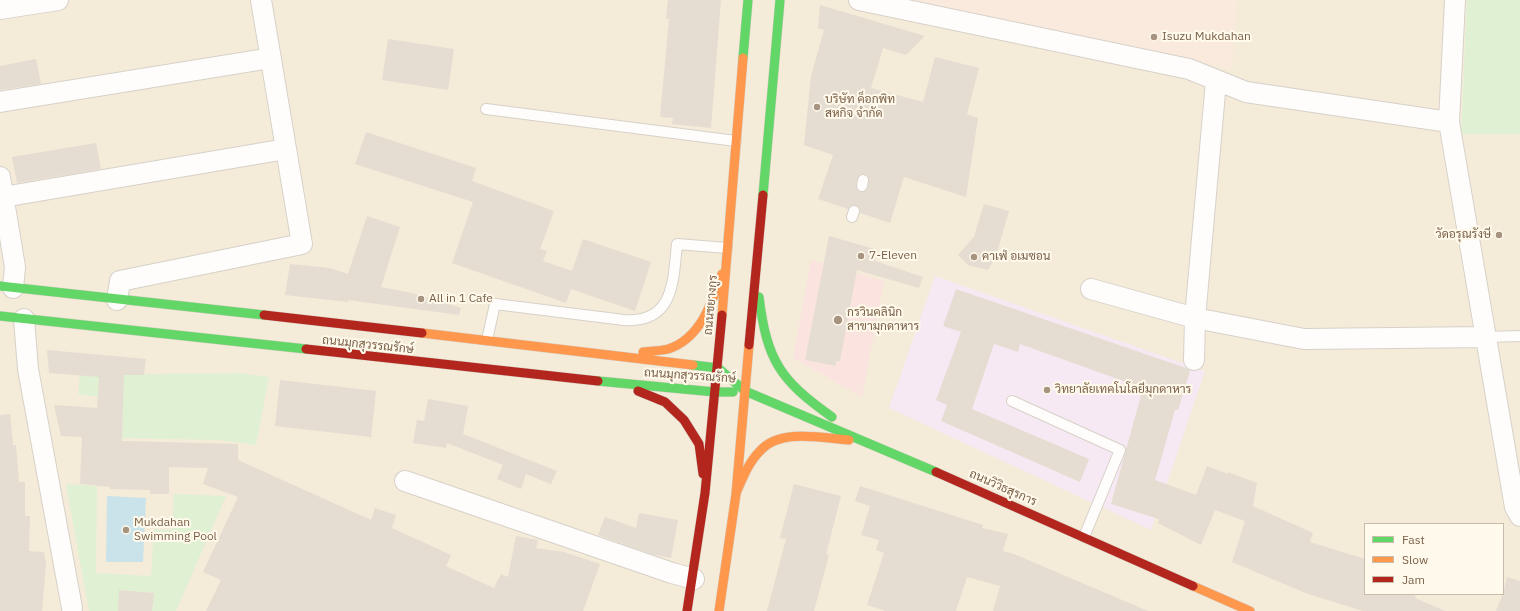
<!DOCTYPE html>
<meta charset="utf-8">
<style>
body{margin:0}
#map{position:relative;width:1520px;height:611px;overflow:hidden;background:#f8f4ea;font-family:"IBM Plex Sans",sans-serif}
canvas{display:block}
.legend{position:absolute;left:1364px;top:523px;width:140px;height:72px;box-sizing:border-box;background:#fffaec;border:1px solid #cabcaa;margin:0;padding:5px 7px;list-style:none;font-size:12px;color:#7a5f47}
.legend li{display:flex;align-items:center;gap:8px;height:20px}
.legend b{width:20px;border:1px solid #cabcaa}
</style>
<div id="map">
<canvas width="1520" height="611"></canvas>
<ul class="legend">
<li><b style="height:5px;background:#63d668"></b>Fast</li>
<li><b style="height:5px;background:#ff974d"></b>Slow</li>
<li><b style="height:5px;background:#b3261e"></b>Jam</li>
</ul>
</div>
<script>
const context = document.querySelector('canvas').getContext('2d');
context.lineJoin = 'round';
function paint(path, color) { context.fillStyle = color; context.fill(path, 'evenodd'); }
function strokePath(path, color, width, dash) { context.strokeStyle = color; context.lineWidth = width; context.lineCap = dash ? 'butt' : 'round'; context.setLineDash(dash || []); context.stroke(path); }
function label(font, color, halo, rows, align = 'center') {
  context.font = font + ' "IBM Plex Sans",Sarabun,sans-serif'; context.lineWidth = 4; context.setLineDash([]); context.textBaseline = 'middle'; context.strokeStyle = halo; context.fillStyle = color; for (const [text, x, y, turn = 0] of rows) {
    context.save(); context.translate(x, y); context.rotate((+turn || 0) * Math.PI / 180); context.textAlign = isNaN(turn) ? turn : align; if (halo) context.strokeText(text, 0, 0); context.fillText(text, 0, 0); context.restore();
  }
}
paint(new Path2D(`
 M0,0H1520V611H0ZM1365,524H1503V594H1365Z`), '#f4ebd9');
paint(new Path2D(`
 M914,0H1237L1232,70L913,4Z`), '#f9eadd');
paint(new Path2D(`
 M935,276L1205,371L1151,530L889,408Z`), '#f6e9f3');
paint(new Path2D(`
 M811,260L884,281L862,397L793,358Z`), '#fbe4df');
paint(new Path2D(`
 M1467,0H1520V134H1461Z
 M240,373L269,377L256,445L220,440L122,438L123,398L98,397L78,394L80,375Z
 M66,484L97,486L96,573L151,576L154,529L172,530L174,494L226,496L176,611H152L154,593L120,590L118,611H89Z`), '#e0f1d3');
paint(new Path2D(`
 M107,496L146,498L143,562H106Z`), '#cae3ea');
paint(new Path2D(`
 M668,0H721L711,128L672,124L673,118L660,117L669,19H666Z
 M820,5L925,36L906,55L883,48L871,88L923,102L935,57L979,68L967,114L978,118L966,197L904,177L890,223L860,213V209L856,205H852L848,209L818,199L833,155L804,145L811,76L824,30L818,28ZM861,174L867,175L869,181L867,190L861,192L858,191L856,185L858,176Z
 M388,39L454,49L448,90L382,80Z
 M36,59L41,84L0,90V66Z
 M366,132L476,168L472,181L554,211L540,249L547,251L543,261L572,271L583,239L651,262L635,311L571,289L566,303L452,263L473,202L355,164Z
 M96,143L101,169L17,183L12,157Z
 M984,204L1009,211L996,256L988,270L968,265L958,255L974,237Z
 M367,216L400,227L381,287L412,293L461,308L459,315L348,300V302L285,295L290,264L330,268L348,274Z
 M829,236L878,250L875,261L923,277L919,288L857,270L840,361H836V366L805,360Z
 M956,289L1186,368L1190,371L1178,410H1175L1155,480L1196,495L1207,466L1228,474V472L1257,483L1253,506L1313,533L1310,542L1365,559V594H1416L1415,598L1445,611H1363L1308,594L1232,562L1245,521L1215,510L1201,545L1158,523L1159,519L1111,504L1143,388L1020,344L1018,352L994,344L972,409L1089,459L1080,482L941,421L947,405L936,400L961,332L943,326Z
 M47,350L146,359L144,375H124L122,441L238,444V460L371,520L375,508L396,515L392,528L451,555L446,566L494,588L501,574L508,577L516,536L538,540L536,548L564,552L600,564L583,611H206L221,580L203,572L238,497L203,484L208,468L169,467V494H150V490L110,489V487L80,484L82,437L61,436L54,405L97,408L99,377L49,373Z
 M280,380L376,391L371,437L275,426Z
 M428,399L468,406L463,434L557,471L551,484L526,474L521,489L497,479L503,465L447,443L446,448L413,443L417,420L424,421Z
 M10,414L13,445H16L19,482H25V516H30L29,551L44,552L46,564L42,611H0V415Z
 M794,484L841,496L826,554L829,555L814,611H767L786,539L780,538Z
 M860,486L983,525L982,528L1008,534L1003,551L1014,554L1148,611H993L1000,586L967,577L956,611H886L867,605L884,553L876,550L879,540L861,535L870,506L855,501Z
 M639,513L678,520L671,558L651,554L598,535L605,517L636,528Z
 M1507,577L1520,581V611H1496L1503,594Z
 M119,590L154,593L152,611H118Z`), '#e5ddd1');
const lane = new Path2D(`
 M486,109L736,141
 M862,186L863,180
 M852,217L854,211
 M1486,337L1520,336
 M487,340L495,304L624,320C674,323 673,282 677,244L727,248
 M1012,401L1120,450L1084,537`);
const street = new Path2D(`
 M859,0L1189,69L1246,92L1449,122
 M1455,0L1449,122L1515,507L1520,516
 M0,9L58,0
 M0,102L271,58
 M0,177L15,267L13,288
 M3,197L286,149
 M1091,289L1195,318L1304,339L1486,337
 M117,300L120,281L302,244L261,0
 M24,319L28,369L72,608
 M1194,360L1195,318L1216,81
 M405,481L672,573L694,579`);
const fast = new Path2D(`
 M743,58L748,0
 M763,195L780,0
 M0,286L264,315
 M759,297C767,361 780,380 832,417
 M0,316L306,349
 M693,365L718,368L745,391L936,472
 M598,381L715,392H733`);
const slow = new Path2D(`
 M722,315L743,58
 M422,333L693,365
 M643,352C651,351 660,351 668,349C700,339 712,303 722,274
 M737,491C743,477 749,462 760,451C780,428 822,438 849,440
 M1193,586L1250,611
 M719,611L736,494L749,345`);
const jam = new Path2D(`
 M264,315L422,333
 M749,345L763,195
 M306,349L598,381
 M638,391L665,402L684,420L699,444L703,474
 M936,472L1193,586
 M687,611L705,493L722,315`);
strokePath(lane, '#d7d1c8', 12);
strokePath(street, '#d7d1c8', 22);
strokePath(fast, '#d6d0c5', 10);
strokePath(slow, '#d6d0c5', 10);
strokePath(jam, '#d6d0c5', 10);
strokePath(lane, '#fefdfc', 10);
strokePath(street, '#fefdfc', 20);
strokePath(fast, '#63d668', 9);
strokePath(slow, '#ff974d', 9);
strokePath(jam, '#b3261e', 9);
for (const [x, y, r, color] of [
 [1154,37,4,"#a69380"],
 [817,107,4,"#a69380"],
 [1499,235,4,"#a69380"],
 [861,256,4,"#a69380"],
 [974,257,4,"#a69380"],
 [421,299,4,"#a69380"],
 [838,320,5,"#a69380"],
 [1047,390,4,"#a69380"],
 [126,530,4,"#a69380"]
]) { const dot = new Path2D(); dot.arc(x, y, r, 0, 2 * Math.PI); context.fillStyle = color; context.fill(dot); strokePath(dot, '#fffaec', 1.5); }
label('12px', '#7a5f47', '#fffaec', [
 ["Isuzu Mukdahan",1162,37],
 ["บริษัท ค็อกพิท",825,100],
 ["สหกิจ จำกัด",825,114],
 ["วัดอรุณรังษี",1491,235,"right"],
 ["7-Eleven",869,256],
 ["คาเฟ่ อเมซอน",982,257],
 ["All in 1 Cafe",429,299],
 ["กรวินคลินิก",847,313],
 ["สาขามุกดาหาร",847,327],
 ["วิทยาลัยเทคโนโลยีมุกดาหาร",1055,390],
 ["Mukdahan",134,523],
 ["Swimming Pool",134,537]
], 'left');
label('12px', '#7a5f47', '#fffaec', [
 ["ถนนชยางกูร",711,305,-85],
 ["ถนนมุกสุวรรณรักษ์",368,345,6],
 ["ถนนมุกสุวรรณรักษ์",690,376,4],
 ["ถนนวิวิธสุรการ",1003,488,24]
]);
</script>
